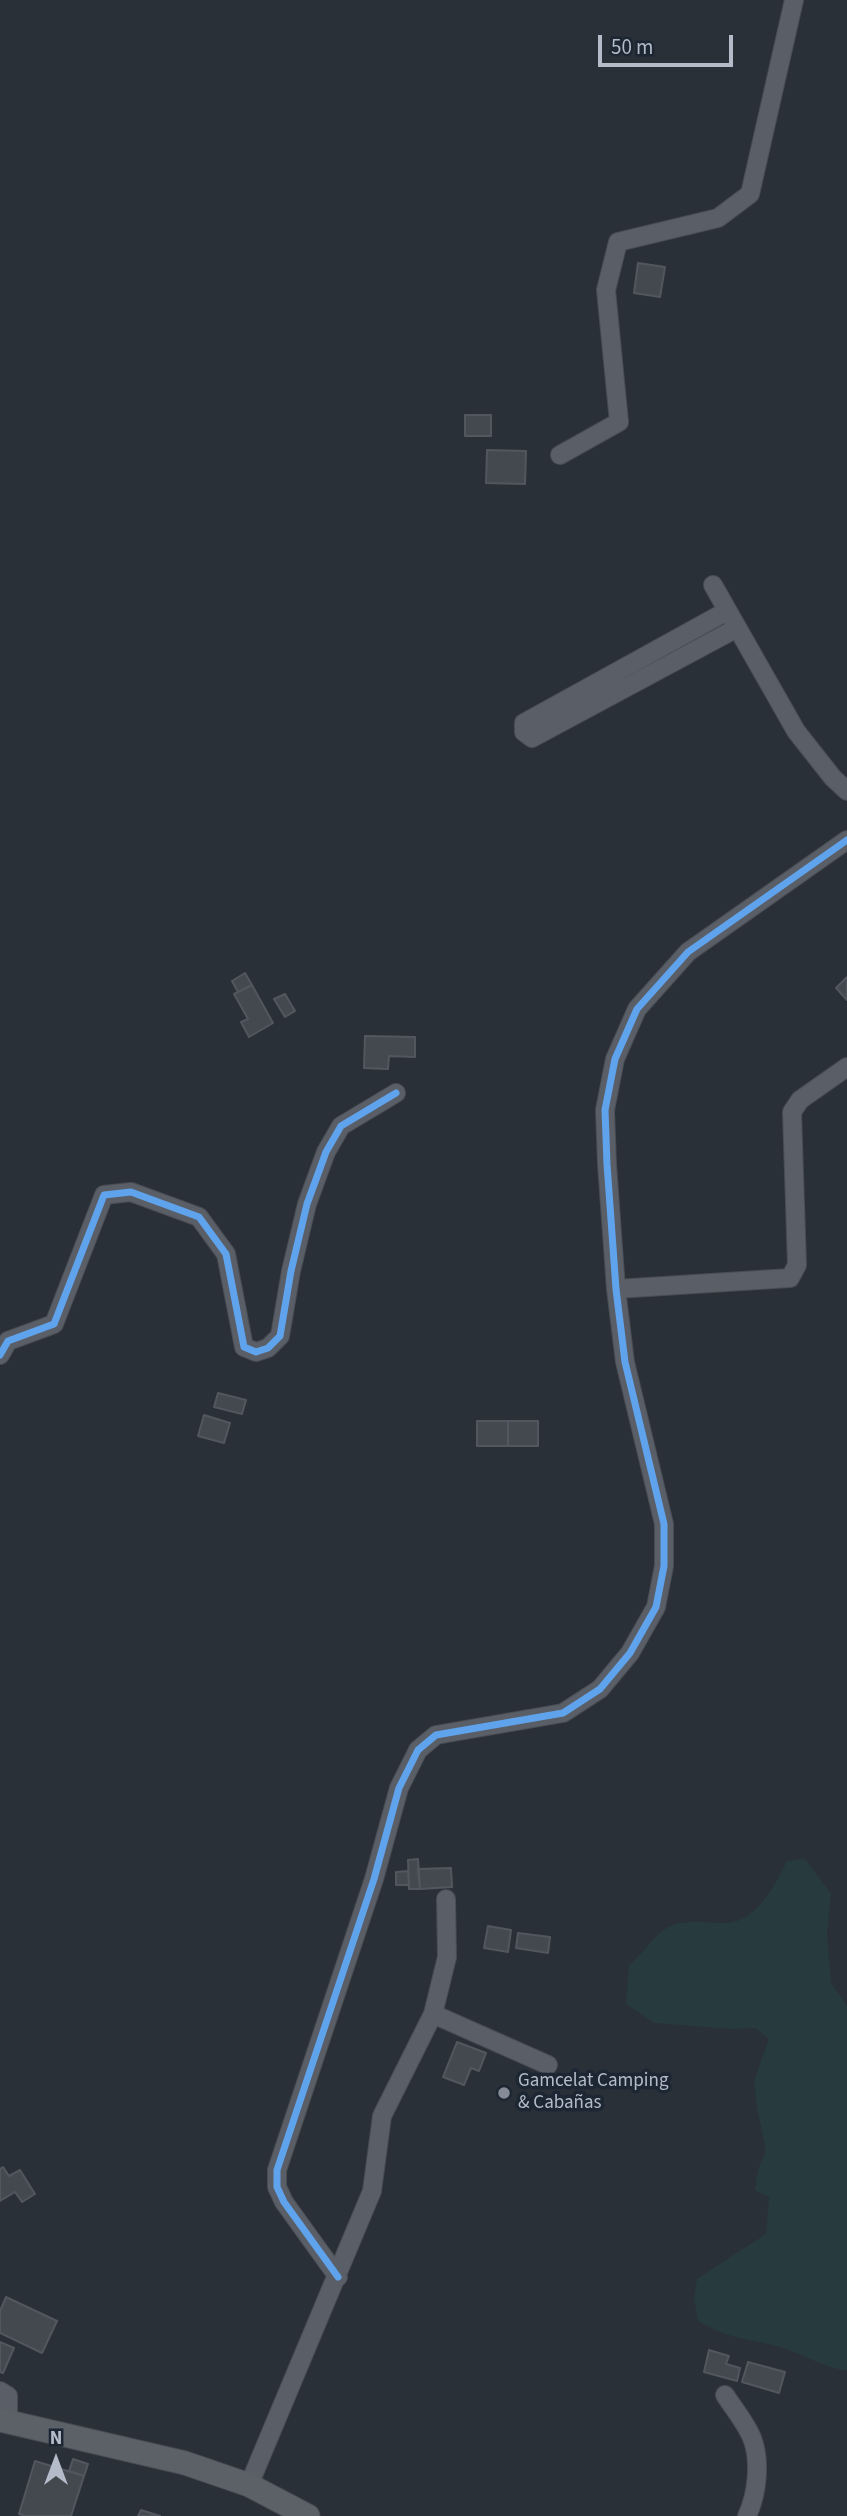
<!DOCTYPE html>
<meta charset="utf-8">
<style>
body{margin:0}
#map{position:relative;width:847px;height:2516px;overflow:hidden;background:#2a3038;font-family:"Source Sans 3",sans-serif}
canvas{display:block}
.north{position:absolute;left:21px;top:2425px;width:70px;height:70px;-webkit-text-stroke:5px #1d2633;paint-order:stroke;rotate:0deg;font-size:19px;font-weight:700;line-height:28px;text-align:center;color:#b4bcc9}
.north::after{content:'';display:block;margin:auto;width:24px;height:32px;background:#b4bcc9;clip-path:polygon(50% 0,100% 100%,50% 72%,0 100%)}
.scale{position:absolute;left:598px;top:35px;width:135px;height:32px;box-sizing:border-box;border:4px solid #b4bcc9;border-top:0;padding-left:9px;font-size:21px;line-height:24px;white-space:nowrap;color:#b4bcc9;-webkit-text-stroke:5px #1d2633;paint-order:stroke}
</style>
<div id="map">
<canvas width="847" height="2516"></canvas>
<div class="north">N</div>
<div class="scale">50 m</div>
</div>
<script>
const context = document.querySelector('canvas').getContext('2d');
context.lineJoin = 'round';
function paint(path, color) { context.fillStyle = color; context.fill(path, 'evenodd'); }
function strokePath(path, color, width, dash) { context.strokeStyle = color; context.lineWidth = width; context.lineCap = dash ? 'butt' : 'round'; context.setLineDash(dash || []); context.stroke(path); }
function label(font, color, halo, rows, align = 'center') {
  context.font = font + ' "Source Sans 3",sans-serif'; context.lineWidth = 7; context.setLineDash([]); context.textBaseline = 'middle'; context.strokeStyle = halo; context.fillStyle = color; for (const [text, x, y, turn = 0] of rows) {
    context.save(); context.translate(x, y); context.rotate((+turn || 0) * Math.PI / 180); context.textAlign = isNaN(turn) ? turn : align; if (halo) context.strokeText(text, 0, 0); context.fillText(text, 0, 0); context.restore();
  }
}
paint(new Path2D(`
 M805,1859L831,1894L827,1935L831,1983L847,2006V2370C825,2369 802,2353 780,2347C747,2338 731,2340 698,2321L694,2299L697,2279L766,2234L769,2197L755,2190L758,2170L766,2151L757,2108L754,2081L769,2039L756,2028L731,2029L655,2023L626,2004L629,1966C640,1956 656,1934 667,1928C682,1919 704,1922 720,1923C755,1926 774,1887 787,1861Z`), '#273a3e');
const building = new Path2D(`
 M638,263L665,267L660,297L634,293Z
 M465,415H491V436H465Z
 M487,450L526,451L525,484L486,483Z
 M245,973L252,985L238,992L232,981Z
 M847,977V1000L836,988Z
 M252,985L273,1023L249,1037L241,1022L248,1019L234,994Z
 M285,994L295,1011L285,1017L274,999Z
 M365,1036L415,1037V1057L389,1056L388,1069L364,1068Z
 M218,1393L246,1400L242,1414L214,1407Z
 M204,1415L230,1423L224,1443L198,1436Z
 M477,1421H508V1446H477Z
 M508,1421H538V1446H508Z
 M418,1859L420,1889H409L408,1860Z
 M451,1868L452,1887L420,1889L418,1869Z
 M408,1871L409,1885H396V1872Z
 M488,1926L511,1930L508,1952L484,1948Z
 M518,1933L550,1937L548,1953L516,1948Z
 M457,2042L486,2053L479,2071L471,2068L464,2085L443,2077Z
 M3,2167L9,2176L20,2170L35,2194L22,2202L15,2192L0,2201V2169Z
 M6,2297L57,2321L42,2353L0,2333V2311Z
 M0,2342L14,2348L3,2373L0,2372Z
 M709,2350L729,2356L726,2364L740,2368L737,2381L704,2372Z
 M748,2362L785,2372L779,2393L742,2382Z
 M73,2459L88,2464L84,2476L69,2471Z
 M35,2461L84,2476L71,2516H26L19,2514Z
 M141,2510L160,2516H138Z`);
paint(building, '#444950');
strokePath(building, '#52575f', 2);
const minor = new Path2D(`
 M560,455L619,422L606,290L618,242L718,218L750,194L794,0
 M713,585L796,731L833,778L847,791
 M727,611L524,723V732L532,738L737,628
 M616,1289L790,1278L797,1265L792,1112L800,1100L847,1067
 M0,1355L8,1341L54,1324L104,1195L131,1192L199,1217L226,1254L244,1347L256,1352L268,1348L280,1336L291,1271L307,1204L326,1152L341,1126L396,1093
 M433,2014L548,2065
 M338,2277L284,2202L277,2187V2170L374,1879L399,1788L418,1750L436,1735L563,1713L600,1689L630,1653L656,1607L664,1566V1524L625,1362L616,1289L607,1164L605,1110L615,1059L637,1009L688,952L847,840
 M0,2391L8,2396V2421
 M725,2395C734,2409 746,2423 752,2438C761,2461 757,2495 747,2516
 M249,2485L372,2191L382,2116L433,2014L447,1957L446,1899`);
const major = new Path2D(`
 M0,2420L185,2463L249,2485L308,2516`);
strokePath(minor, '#484c53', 20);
strokePath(major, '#484c55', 25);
strokePath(minor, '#5a5e66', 18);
strokePath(major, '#5c6168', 23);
strokePath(new Path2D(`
 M0,1355L8,1341L54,1324L104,1195L131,1192L199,1217L226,1254L244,1347L256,1352L268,1348L280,1336L291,1271L307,1204L326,1152L341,1126L396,1093
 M338,2277L284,2202L277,2187V2170L374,1879L399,1788L418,1750L436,1735L563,1713L600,1689L630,1653L656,1607L664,1566V1524L625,1362L616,1289L607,1164L605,1110L615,1059L637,1009L688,952L847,840`), '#60a3ed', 7);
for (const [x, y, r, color] of [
 [504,2093,7,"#848b96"]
]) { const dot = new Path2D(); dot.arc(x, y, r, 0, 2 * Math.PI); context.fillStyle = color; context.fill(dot); strokePath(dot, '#1d2633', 2.5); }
label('19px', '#b4bcc9', '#1d2633', [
 ["Gamcelat Camping",518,2082],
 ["& Cabañas",518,2104]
], 'left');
</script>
